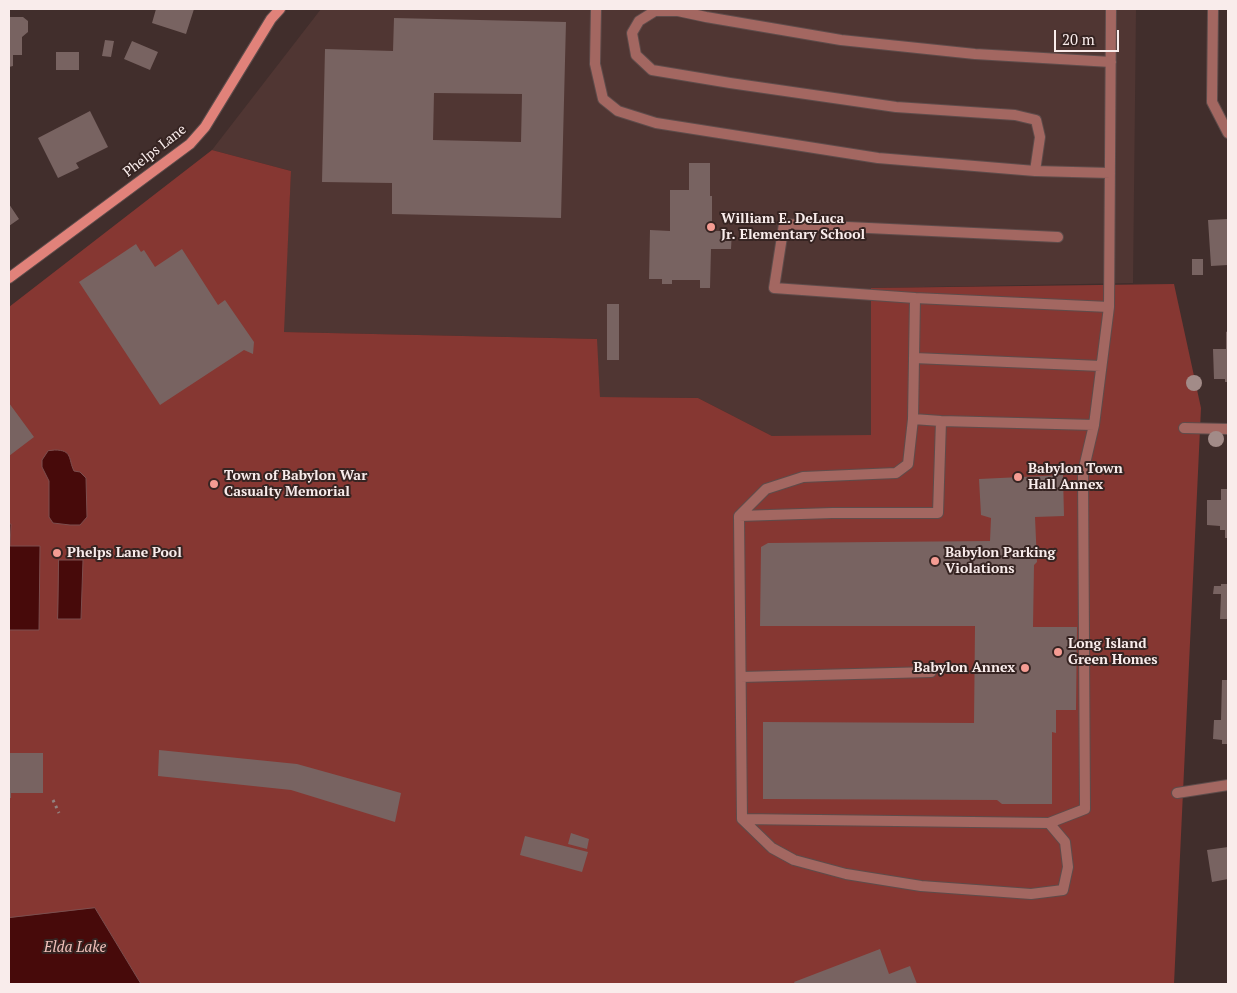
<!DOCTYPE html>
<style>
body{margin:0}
#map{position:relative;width:1237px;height:993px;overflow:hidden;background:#412e2c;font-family:"PT Serif",serif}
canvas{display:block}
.frame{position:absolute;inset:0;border:10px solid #f9eceb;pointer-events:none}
.scale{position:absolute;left:1054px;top:30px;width:65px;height:22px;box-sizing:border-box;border:2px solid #f9eceb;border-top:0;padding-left:6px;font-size:15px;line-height:18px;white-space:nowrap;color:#f9eceb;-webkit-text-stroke:4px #362422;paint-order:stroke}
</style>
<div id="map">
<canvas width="1237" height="993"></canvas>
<div class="frame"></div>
<div class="scale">20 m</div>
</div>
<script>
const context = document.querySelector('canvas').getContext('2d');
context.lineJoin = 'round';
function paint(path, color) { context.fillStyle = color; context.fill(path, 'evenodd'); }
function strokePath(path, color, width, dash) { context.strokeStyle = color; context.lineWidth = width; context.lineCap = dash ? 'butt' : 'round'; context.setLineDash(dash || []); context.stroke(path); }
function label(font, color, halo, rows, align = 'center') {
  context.font = font + ' "PT Serif",serif'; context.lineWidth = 4; context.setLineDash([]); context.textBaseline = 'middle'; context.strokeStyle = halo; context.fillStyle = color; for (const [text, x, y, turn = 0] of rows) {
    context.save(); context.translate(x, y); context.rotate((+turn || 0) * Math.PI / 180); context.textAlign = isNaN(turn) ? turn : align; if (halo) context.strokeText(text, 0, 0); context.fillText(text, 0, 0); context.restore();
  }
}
paint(new Path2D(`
 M321,9H1136L1133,283L871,288V436H772L698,398L600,397L596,339L283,332L291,171L212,150Z`), '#503633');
paint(new Path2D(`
 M212,150L291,171L284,332L597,339L600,397L698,398L772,436L871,435V288L1174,284L1201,408L1174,984H141L95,908L9,918V307Z`), '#863732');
const water = new Path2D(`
 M55,450C73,450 68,459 74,471L80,472L86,478L87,517L80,525H70L53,523L49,517V481L42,467V460L48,451Z
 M9,524H11L10,546H40L39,630H9Z
 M59,560H83L81,619H58Z
 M95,908L141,984H9V918Z`);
paint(water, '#470a0a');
strokePath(water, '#7c4e4e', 1);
paint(new Path2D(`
 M156,9H194L186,34L152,23Z
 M9,17H23L28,21V32L22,37V55H13V66L9,67Z
 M394,18L566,22L561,218L392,214V183L322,182L325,49L393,51ZM434,93L522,94L521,142L433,140Z
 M105,40L114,41L111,57L102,56Z
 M132,41L158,52L150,70L124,59Z
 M56,52H79V70H56Z
 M90,111L108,147L76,163L79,168L58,178L38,138Z
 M689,163H710V196H712V231H732L731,249H711L710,288H700V280H672V284H662V279H649L650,230L670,231V190H689Z
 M9,204L19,219L9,226Z
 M1228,219V265L1211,266L1208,220Z
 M136,244L141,252L144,250L155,267L182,249L218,305L225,300L254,342L253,354L244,350L160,405L79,282Z
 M1192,259H1203V275H1192Z
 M607,304H619V360H607Z
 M1228,331V382H1225V379H1214L1213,349H1226V332Z
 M9,403L34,437L9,456Z
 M1063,475L1064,516L1035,517L1037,562L1034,565L1033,627H1077L1076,710H1056V733L1052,732V804H1002L997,800L763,799V722L974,723L975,626H760L761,547L768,543L990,541L991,518L981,515L979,479Z
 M1221,489H1228V538H1225V530H1220V526L1207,525V500H1221Z
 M1221,584H1228V619H1220L1221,594H1213L1214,586H1221Z
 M1222,680H1228V744H1222V740L1213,739L1214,720H1221Z
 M159,750L297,764L401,793L395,822L291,790L158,776Z
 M9,753H43V793H11V798H9Z
 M571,833L589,839L587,849L568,844Z
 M525,836L588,852L582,872L520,855Z
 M1228,847V879L1212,882L1207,850Z
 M880,949L889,974L910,966L917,984H795L794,982Z`), '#786361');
const lane = new Path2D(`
 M596,9L595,64L603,99L618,111L656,123L878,158L1035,171L1110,173
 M1035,171L1040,137L1036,120L1015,115L896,107L730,83L652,70L636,55L632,33L639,21L655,11H678L706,17L841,40L975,54L1111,62
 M915,298L774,288L784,224L1058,237
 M914,358L1101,366
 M913,419L941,421L1094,425
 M739,516L832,513H938L941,421
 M741,677L931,672
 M742,819L1049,823L1085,809L1083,472L1094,425L1109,307L1111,9
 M1049,823L1065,842L1068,867L1063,890L1031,894L921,886L846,874L794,860L772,848L742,819L739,516L766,489L803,477L896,473L908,464L913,419L915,298L1109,307`);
const street = new Path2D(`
 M1213,9L1212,102L1228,133
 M1184,428L1228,429
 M1177,793L1228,785`);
const secondary = new Path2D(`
 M9,278L190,144L205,127L271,19L280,9`);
strokePath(lane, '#5e4c4b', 12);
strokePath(street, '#5e4c4b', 12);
strokePath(secondary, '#5e4c4b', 12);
strokePath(new Path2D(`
 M53,800L59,813`), '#938381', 3, [2.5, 4]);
strokePath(lane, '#a36761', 10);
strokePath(street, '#a36761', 10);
strokePath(secondary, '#e1827a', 10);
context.fillStyle = '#a28b88';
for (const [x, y] of [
 [1194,383],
 [1216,439]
]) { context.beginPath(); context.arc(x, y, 8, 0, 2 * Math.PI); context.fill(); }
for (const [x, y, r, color] of [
 [711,227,5,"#f59c93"],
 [1018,477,5,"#f59c93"],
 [214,484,5,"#f59c93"],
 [57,553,5,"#f59c93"],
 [935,561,5,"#f59c93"],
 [1058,652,5,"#f59c93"],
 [1025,668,5,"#f59c93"]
]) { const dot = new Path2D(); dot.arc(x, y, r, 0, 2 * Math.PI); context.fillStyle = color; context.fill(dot); strokePath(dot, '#362422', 2); }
label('14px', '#f9eceb', '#362422', [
 ["Phelps Lane",155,151,-38]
]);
label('bold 14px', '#f9eceb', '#362422', [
 ["William E. DeLuca",721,219],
 ["Jr. Elementary School",721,235],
 ["Babylon Town",1028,469],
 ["Hall Annex",1028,485],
 ["Town of Babylon War",224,476],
 ["Casualty Memorial",224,492],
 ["Phelps Lane Pool",67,553],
 ["Babylon Parking",945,553],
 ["Violations",945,569],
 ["Long Island",1068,644],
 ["Green Homes",1068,660],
 ["Babylon Annex",1015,668,"right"]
], 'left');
label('italic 15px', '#f1c0ba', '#362422', [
 ["Elda Lake",75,948]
]);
</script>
